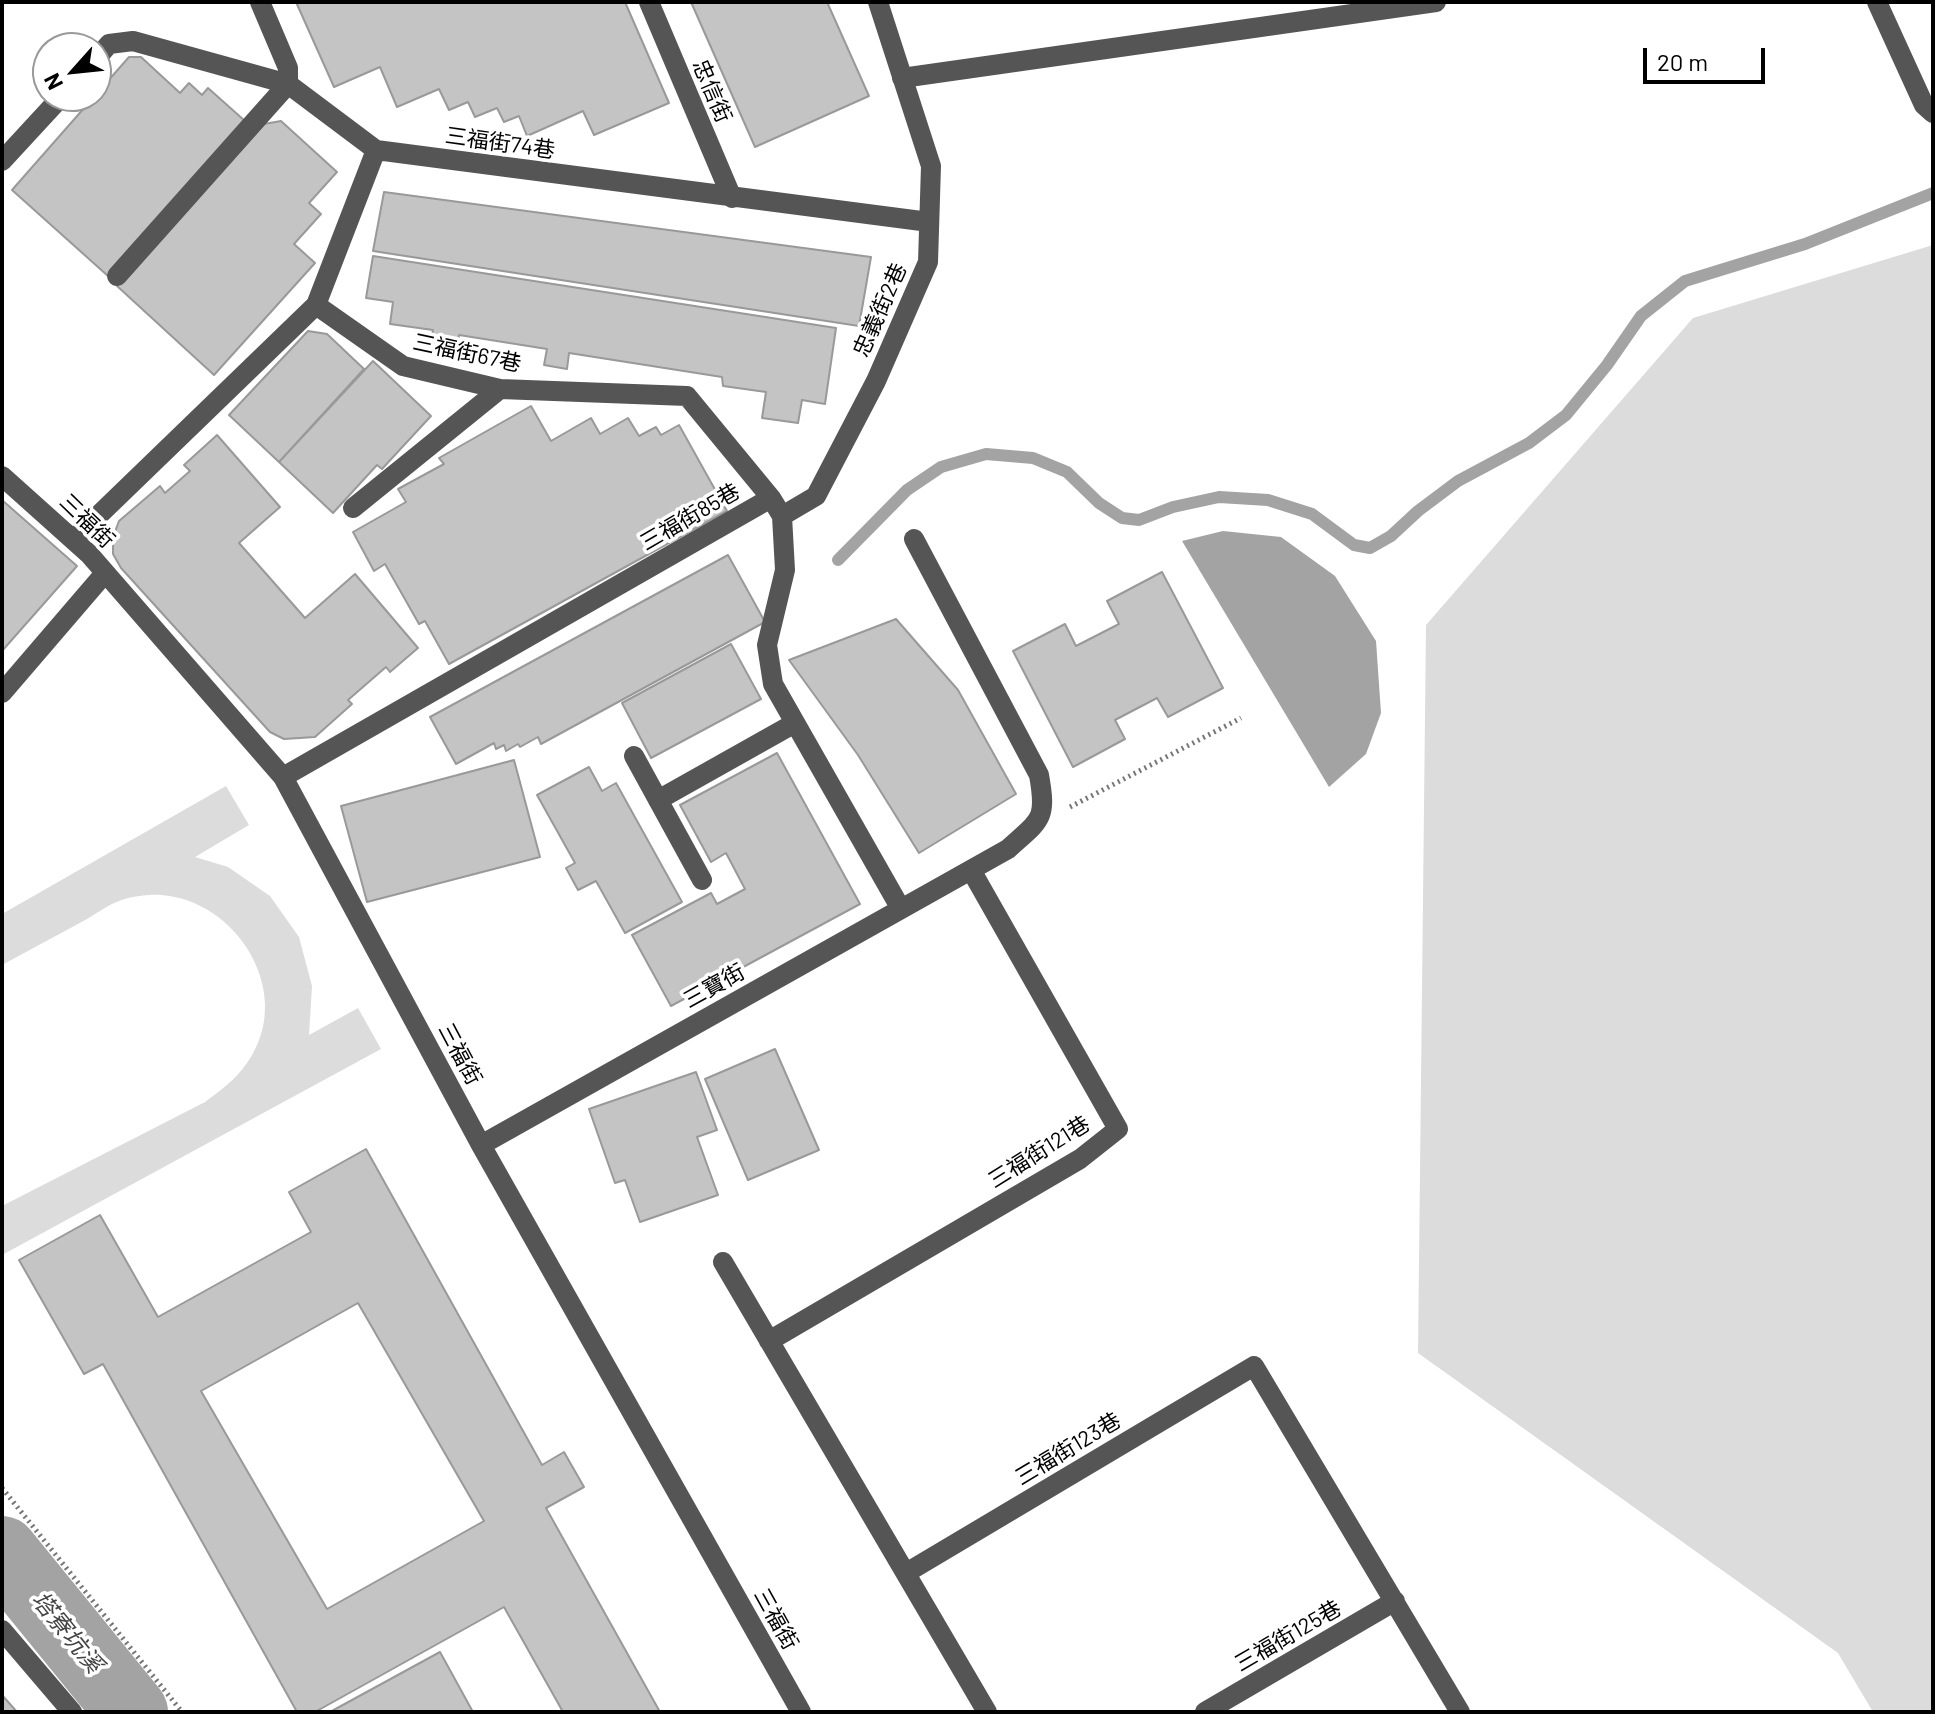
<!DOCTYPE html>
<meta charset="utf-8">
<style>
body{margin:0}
#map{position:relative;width:1935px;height:1714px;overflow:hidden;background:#fff;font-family:Barlow,sans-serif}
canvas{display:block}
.frame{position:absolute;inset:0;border:4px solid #000;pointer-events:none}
.north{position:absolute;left:32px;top:32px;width:80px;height:80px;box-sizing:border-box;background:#fff;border:2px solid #999;border-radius:50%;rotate:243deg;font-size:22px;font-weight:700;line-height:32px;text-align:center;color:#000}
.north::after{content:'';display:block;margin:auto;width:28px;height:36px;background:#000;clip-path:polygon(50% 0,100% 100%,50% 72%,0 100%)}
.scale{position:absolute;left:1643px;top:48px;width:122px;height:36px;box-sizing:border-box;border:4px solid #000;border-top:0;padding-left:10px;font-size:24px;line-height:28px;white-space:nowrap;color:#000;-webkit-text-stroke:6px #fff;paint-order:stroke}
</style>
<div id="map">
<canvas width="1935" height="1714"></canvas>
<div class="frame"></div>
<div class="north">N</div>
<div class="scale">20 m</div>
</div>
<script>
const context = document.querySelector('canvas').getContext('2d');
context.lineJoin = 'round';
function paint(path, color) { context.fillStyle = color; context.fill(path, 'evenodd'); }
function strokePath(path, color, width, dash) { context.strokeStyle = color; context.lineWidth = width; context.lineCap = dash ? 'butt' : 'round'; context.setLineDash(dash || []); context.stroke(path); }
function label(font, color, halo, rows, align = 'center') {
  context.font = font + ' Barlow,"Noto Sans TC",sans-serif'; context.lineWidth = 7; context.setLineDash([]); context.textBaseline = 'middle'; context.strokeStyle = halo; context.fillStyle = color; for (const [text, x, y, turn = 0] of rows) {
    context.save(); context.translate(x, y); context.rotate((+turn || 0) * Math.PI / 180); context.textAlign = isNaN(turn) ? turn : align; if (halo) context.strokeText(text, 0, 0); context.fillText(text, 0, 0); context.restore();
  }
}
paint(new Path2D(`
 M1933,245V1712H1873L1838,1653L1418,1353L1426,625L1693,318Z
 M226,786L249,825L195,857L228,867L270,896L299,937L312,986L309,1035L358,1008L381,1049L2,1255V1206L205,1102C224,1088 240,1076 252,1055C292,988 235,900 161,895C151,894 135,896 125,899C112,902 99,912 87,919C59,934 30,950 2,965V914Z`), '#dcdcdc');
paint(new Path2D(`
 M1223,531L1281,537L1335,576L1376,641L1381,713L1366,754L1329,787L1182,541Z`), '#a3a3a3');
strokePath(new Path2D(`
 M838,560L907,490L941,467L986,454L1033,458L1067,472L1099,503L1122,518L1139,520L1173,507L1219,497L1268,500L1312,514L1354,545L1370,548L1391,536L1418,511L1458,481L1529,443L1566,415L1607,365L1641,316L1685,281L1805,244L1933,193`), '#a3a3a3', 12);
strokePath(new Path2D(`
 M2,1552L132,1712`), '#a3a3a3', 72);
const building = new Path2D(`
 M296,2H625L669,103L594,135L583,111L527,136L519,116L504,122L497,108L475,117L468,102L449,110L439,89L397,107L380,67L334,87Z
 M691,2H827L869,96L755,147Z
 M129,57H141L180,93L189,83L202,95L208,88L245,121L108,276L12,190Z
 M281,121L337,172L309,203L321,214L294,244L315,263L214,375L117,286L264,124Z
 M384,192L871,257L859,326L373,251Z
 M373,256L836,328L825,404L802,400L798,423L762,418L766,392L723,386L722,377L569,353L567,369L544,365L547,349L459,335L457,349L430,345L433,330L390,324L393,302L366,298Z
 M308,331L327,334L364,369L279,462L229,415Z
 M373,361L431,416L382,469L377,465L333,513L279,462Z
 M531,406L551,441L591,418L600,434L628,418L639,436L656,427L661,435L679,425L727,511L449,664L425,621L419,624L385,564L374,571L353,532L406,502L398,489L444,464L439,458Z
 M217,435L280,507L239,543L305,618L355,574L418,648L390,672L386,667L348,700L352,704L315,737L284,739L270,732L121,568L113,554V537L119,521L160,486L165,493L190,471L184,465Z
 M2,500L77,566L2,651Z
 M728,555L765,622L541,744L538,737L520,747L518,744L506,751L504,745L496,749L494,743L456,764L430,717Z
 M1162,572L1223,688L1168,717L1157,698L1115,720L1125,739L1073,767L1013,651L1065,624L1076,646L1119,624L1107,601Z
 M896,619L958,690L1016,794L919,853L858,755L789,660Z
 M731,644L761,699L651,758L622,703Z
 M777,753L860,904L671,1006L632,935L711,893L717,904L745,889L726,853L711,862L680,805Z
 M514,760L540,857L367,902L341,806Z
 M589,767L602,791L616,783L682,902L625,933L596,881L578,890L566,868L575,863L537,795Z
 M775,1049L819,1150L748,1180L705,1079Z
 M696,1072L717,1130L697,1137L718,1195L640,1222L625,1180L615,1183L589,1109Z
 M366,1149L542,1465L564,1452L584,1487L546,1508L660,1712H563L504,1607L315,1712H297L103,1364L84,1374L19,1260L100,1215L158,1317L311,1232L289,1192ZM358,1303L484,1521L327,1609L201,1391Z
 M440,1652L473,1712H330Z
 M2,1695L17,1712H2Z`);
paint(building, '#c4c4c4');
strokePath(building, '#999', 2);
strokePath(new Path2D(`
 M1070,807L1241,718
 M2,1488L182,1712`), '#777', 5, [2, 4]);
strokePath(new Path2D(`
 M649,2L732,198
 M1877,2L1924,105L1933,113
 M96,59L109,44L133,41L288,84L376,150L929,222
 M902,78L1436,2
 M2,161L62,96
 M117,276L288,84V68L260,2
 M316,305L376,150
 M2,476L89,554L283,777L481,1145L801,1712
 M353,508L500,389
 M782,516L816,496L876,381L928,262L931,166L878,2
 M74,539L316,305L403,366L500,389L687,396L771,498
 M2,693L105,573
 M634,756L702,880
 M283,777L771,498L782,516L785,570L767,645L773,684L901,909
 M658,800L795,723
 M481,1145L1008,849C1041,819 1047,820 1039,775L914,539
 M723,1262L987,1712
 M769,1341L1080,1159L1118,1129L971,870
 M906,1573L1254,1366L1460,1712
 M2,1630L72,1712
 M1205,1712L1395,1601`), '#555', 20);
label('22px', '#000', '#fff', [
 ["忠信街",712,91,67],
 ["三福街74巷",500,143,8],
 ["忠義街2巷",880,310,-66],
 ["三福街67巷",467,353,12],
 ["三福街85巷",690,517,-30],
 ["三福街",87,521,44],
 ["三寶街",714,986,-29],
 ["三福街",460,1054,62],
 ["三福街121巷",1039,1152,-32],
 ["三福街123巷",1068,1449,-31],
 ["三福街",776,1619,61],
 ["三福街125巷",1288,1636,-30]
]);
label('italic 24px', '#444', '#fff', [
 ["塔寮坑溪",67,1632,51]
]);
</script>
